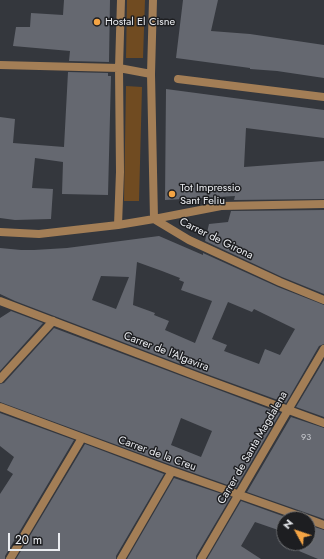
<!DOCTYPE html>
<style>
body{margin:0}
#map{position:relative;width:324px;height:559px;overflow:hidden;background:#34373d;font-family:Jost,sans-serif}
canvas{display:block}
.north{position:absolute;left:276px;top:511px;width:40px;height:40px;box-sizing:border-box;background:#1d1e21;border:1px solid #6f7174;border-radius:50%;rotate:310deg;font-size:11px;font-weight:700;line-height:16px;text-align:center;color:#ebedf1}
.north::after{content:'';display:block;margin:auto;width:14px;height:18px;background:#f4a444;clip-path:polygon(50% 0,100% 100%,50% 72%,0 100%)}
.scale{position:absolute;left:8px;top:533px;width:52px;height:18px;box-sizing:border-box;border:2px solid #ebedf1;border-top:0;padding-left:5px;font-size:12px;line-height:14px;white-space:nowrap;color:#ebedf1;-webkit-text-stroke:3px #1d1e21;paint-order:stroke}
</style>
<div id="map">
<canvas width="324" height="559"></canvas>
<div class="north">N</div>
<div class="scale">20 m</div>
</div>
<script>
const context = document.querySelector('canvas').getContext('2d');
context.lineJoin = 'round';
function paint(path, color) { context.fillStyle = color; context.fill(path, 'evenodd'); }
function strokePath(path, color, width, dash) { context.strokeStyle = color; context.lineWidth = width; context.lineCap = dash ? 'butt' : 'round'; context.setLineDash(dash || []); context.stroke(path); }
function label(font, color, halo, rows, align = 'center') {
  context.font = font + ' Jost,sans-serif'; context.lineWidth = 3; context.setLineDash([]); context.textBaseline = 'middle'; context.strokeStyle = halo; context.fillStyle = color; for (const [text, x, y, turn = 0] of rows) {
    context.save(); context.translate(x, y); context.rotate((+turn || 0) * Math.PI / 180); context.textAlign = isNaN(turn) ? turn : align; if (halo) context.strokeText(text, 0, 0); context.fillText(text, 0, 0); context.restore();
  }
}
paint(new Path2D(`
 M127,0H145L143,58H126Z
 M126,86L142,87L139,201H124Z`), '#704b21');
paint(new Path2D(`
 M64,0H110L109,62L69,61L70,51L13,46L16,27H30L31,13L63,15Z
 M183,0H218L211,31L250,34L324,45V78L277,71L250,69V68L176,58Z
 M68,72L108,73V76H111L108,195L62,194L63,162L35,158L32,188L53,189L51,219L15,220L0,218V117L15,119L13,143L64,147Z
 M166,89L324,110V138L246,128L244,167L324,161V199L234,200L235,196L165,200Z
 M324,210V294L282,277L205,241L209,224L228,222L231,211Z
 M159,236L203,255V253L278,287L324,305V344L319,346L286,403L201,372L15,301L0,294V248L21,250H34L67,248ZM137,262L162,271L180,278L179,280L184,282L181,290L212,301L195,343L165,330L169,321L154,315L155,313L133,305ZM101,276L129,277L116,309L92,300ZM228,302L252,312L254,309L295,329L280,355L265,349L259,364L224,351L227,345L212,339Z
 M11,311L43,323L0,371V318Z
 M54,328L280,413L236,488L174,466L0,402V384L4,383ZM181,418L212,431L201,457L171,445Z
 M324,360V417L296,407Z
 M0,413L74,440L5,556V559H0V494L13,474L7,470L14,457L0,446Z
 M291,417L324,428V519L247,492Z
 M85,444L164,474L116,556V559H16Z
 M174,478L231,497L196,556V559H127Z
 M241,501L291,519H284V532L255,522L241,546L261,559H207Z
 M308,525L324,530V559H318L299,551L305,543H308Z`), '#656870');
strokePath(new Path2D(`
 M153,0L151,74L154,219
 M0,65L119,68L151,74
 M178,79L324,97
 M154,219L189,240L280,282L324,300
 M118,225L120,172L119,68L121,0
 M0,232L39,234L118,225L154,219L221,206L324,204
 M0,301L199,377L324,423
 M0,379L53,321
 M0,407L172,471L308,519
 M308,519L324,525
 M10,559L82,438
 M121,559L172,471
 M201,559L288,410L324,349`), '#a37e56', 8);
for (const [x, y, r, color] of [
 [97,22,4,"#f4a444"],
 [172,194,4,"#f4a444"]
]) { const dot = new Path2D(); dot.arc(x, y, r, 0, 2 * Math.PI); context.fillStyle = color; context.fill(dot); strokePath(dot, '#1d1e21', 1.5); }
label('9px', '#caccd1', null, [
 ["93",306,438]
]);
label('11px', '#ebedf1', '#1d1e21', [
 ["Hostal El Cisne",105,22],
 ["Tot Impressio",180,188],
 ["Sant Feliu",180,201]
], 'left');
label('11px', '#ebedf1', '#1d1e21', [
 ["Carrer de Girona",216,239,26],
 ["Carrer de l'Algavira",166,352,21],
 ["Carrer de Santa Magdalena",253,448,-60],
 ["Carrer de la Creu",157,454,20]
]);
</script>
